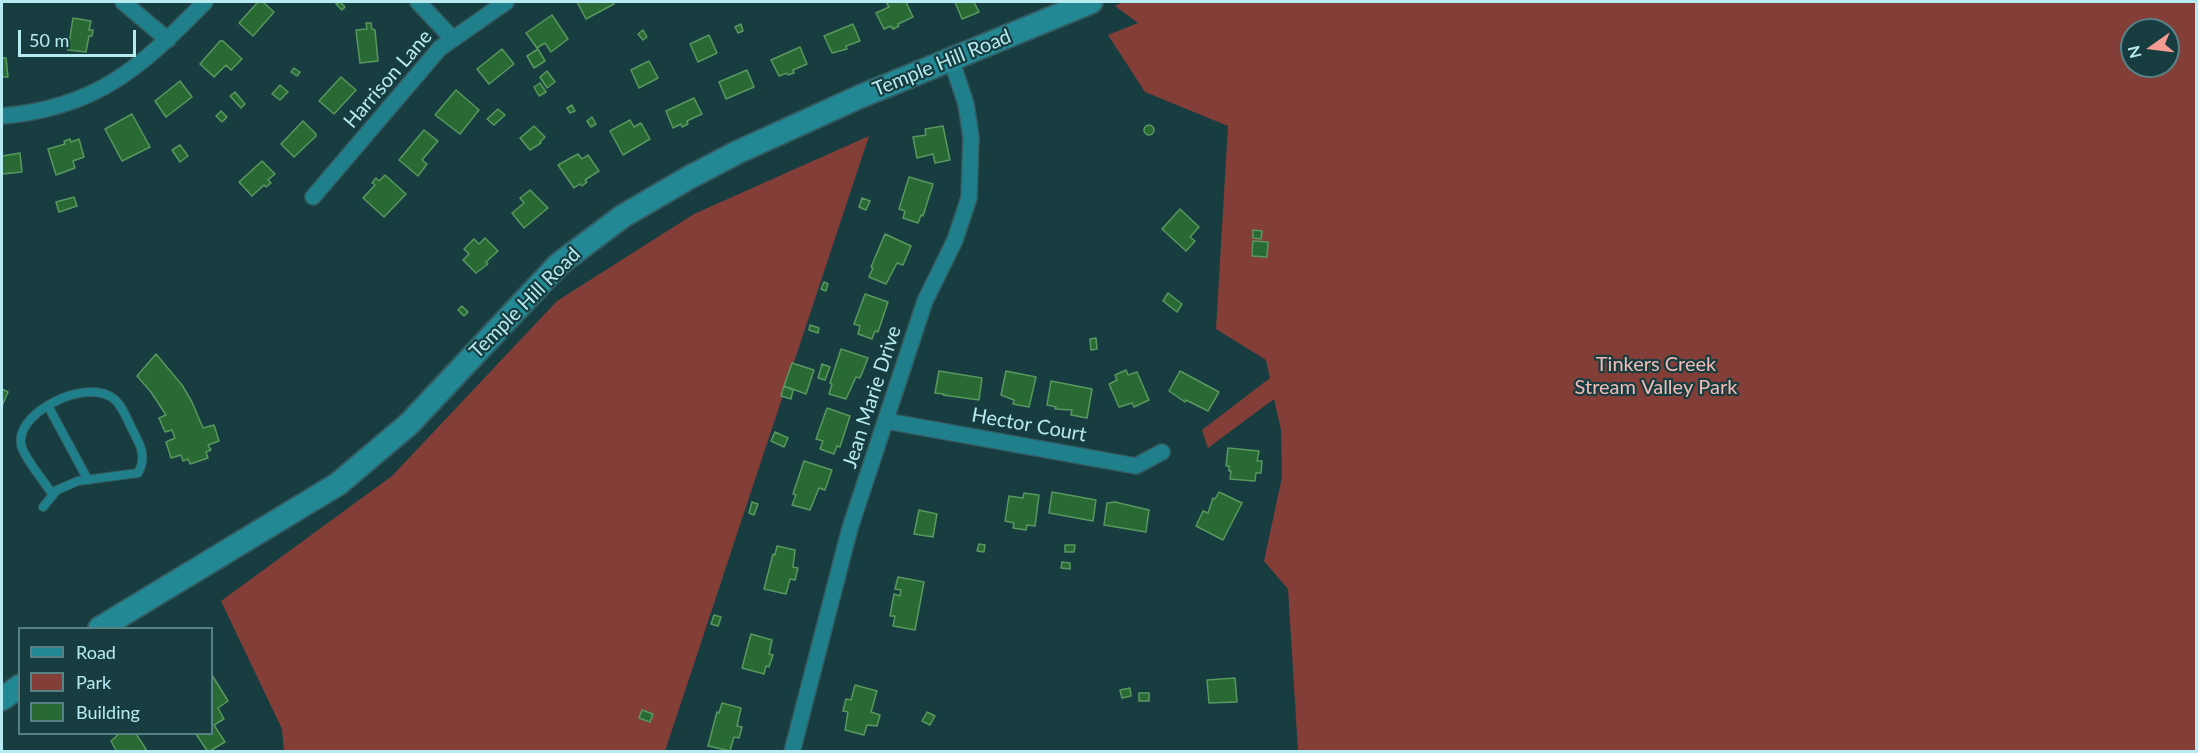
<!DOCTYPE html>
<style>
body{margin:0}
#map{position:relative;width:2198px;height:753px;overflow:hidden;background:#173d41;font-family:Lato,sans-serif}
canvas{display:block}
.frame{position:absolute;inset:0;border:3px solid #b7ebf2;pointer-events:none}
.legend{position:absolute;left:18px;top:627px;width:195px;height:108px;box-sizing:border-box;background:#173d41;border:2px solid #578388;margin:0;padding:8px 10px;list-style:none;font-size:18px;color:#b7ebf2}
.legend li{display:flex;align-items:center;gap:12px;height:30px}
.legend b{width:30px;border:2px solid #578388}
.north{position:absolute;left:2120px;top:18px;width:60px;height:60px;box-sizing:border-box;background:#173d41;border:2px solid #578388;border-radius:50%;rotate:256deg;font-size:16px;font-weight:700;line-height:24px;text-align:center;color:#b7ebf2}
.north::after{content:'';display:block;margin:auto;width:21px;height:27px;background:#f59c92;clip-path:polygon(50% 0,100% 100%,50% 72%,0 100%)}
.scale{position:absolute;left:18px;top:30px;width:118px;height:27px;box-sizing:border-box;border:3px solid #b7ebf2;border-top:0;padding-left:8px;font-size:18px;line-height:21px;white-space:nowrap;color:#b7ebf2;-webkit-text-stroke:4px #173d41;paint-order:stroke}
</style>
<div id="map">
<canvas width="2198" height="753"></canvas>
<div class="frame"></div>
<ul class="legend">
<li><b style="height:8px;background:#228894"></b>Road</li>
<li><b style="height:16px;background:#843e38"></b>Park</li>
<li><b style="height:16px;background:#296a34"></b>Building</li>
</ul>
<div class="north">N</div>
<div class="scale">50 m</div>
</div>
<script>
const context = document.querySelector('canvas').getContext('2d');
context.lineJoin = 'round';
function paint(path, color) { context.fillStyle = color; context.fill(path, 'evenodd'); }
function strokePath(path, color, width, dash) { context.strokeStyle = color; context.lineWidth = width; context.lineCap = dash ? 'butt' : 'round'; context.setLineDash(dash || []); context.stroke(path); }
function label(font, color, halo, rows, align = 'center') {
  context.font = font + ' Lato,sans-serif'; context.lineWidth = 4.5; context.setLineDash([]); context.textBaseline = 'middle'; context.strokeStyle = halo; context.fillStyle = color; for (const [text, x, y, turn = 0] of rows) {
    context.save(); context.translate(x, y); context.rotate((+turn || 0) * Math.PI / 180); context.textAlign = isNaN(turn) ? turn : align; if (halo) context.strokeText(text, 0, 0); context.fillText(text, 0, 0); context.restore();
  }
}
paint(new Path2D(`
 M1123,2H2196V751H1298L1288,589L1264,561L1282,477L1281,430L1274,399L1208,448L1202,430L1270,378L1266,360L1216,329L1228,126L1145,92L1108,35L1138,23L1115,6ZM2132,30H2168V66H2132Z
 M869,136L665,751H284L282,729L221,601L392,476L557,301L694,214Z`), '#843e38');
const building = new Path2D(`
 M258,2H263L274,12L253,36L239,23Z
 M340,2L345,7L342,10L336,4Z
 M577,2H613L614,4L586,19Z
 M886,2H906L913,17L898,24L899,26L893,29L891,26L884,29L876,13L889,7Z
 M955,2H974L979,12L962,19Z
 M552,15L568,39L551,52L545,43L537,48L526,33Z
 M73,18L91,21L89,30H93L92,36H89L86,52L68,50Z
 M366,23H371L372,29L375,30L378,61L360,63L356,30L367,29Z
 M741,24L743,31L738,33L735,27Z
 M853,24L860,41L846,46L847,49L832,53L824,36Z
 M643,30L647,37L643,40L638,34Z
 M709,35L717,53L698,62L690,44Z
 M220,41H223L242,59L231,70L226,65L214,77L200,64Z
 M800,47L807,64L793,70L794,73L788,75L787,73L779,76L771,60Z
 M502,49L514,64L489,84L477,69Z
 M538,49L545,61L534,68L527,56Z
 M2,58H6L8,77H2Z
 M649,61L658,78L639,88L631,70Z
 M294,68L300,72L297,76L291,72Z
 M747,70L754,87L726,99L719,82Z
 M547,71L555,82L547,88L540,77Z
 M341,77L356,90L334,114L319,101Z
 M180,81L192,97L166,117L155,101Z
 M540,83L546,92L539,96L534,87Z
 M280,85L288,92L280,100L272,94Z
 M456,90L479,110L460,134L435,115Z
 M235,92L245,104L241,108L230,96Z
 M694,98L702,114L687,121L688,124L682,127L681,124L673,128L666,111Z
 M572,105L575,111L570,113L567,108Z
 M498,109L505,115L494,125L487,119Z
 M221,111L227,117L222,122L216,116Z
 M132,114L150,147L122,161L105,129Z
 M592,117L596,124L591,127L587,121Z
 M630,120L634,127L641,123L650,139L623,155L610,131Z
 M303,121L316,134V136L294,157L281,144Z
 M1144 130a5 5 0 1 1 10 0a5 5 0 1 1-10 0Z
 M534,126L545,137L540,142L541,143L530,150L520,138Z
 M943,126L950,160L935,163L933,154L917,158L913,137L926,135L925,129Z
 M424,130L438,141L422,160L427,164L418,176L399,160Z
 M70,139L71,142L79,139L84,157L73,161L75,168L56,175L48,149L65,144L64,141Z
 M180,145L188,156L180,162L172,150Z
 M20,153L22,172L2,174V156Z
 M578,154L582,159L588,155L599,171L585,180L587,182L582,186L580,184L574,188L558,165Z
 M262,161L275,174L268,180L271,183L266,187L264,185L252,196L239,182Z
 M385,175L406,194L384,217L363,198L375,185L372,183L376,178L379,181Z
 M909,177L933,184L923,216L921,215L918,223L903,218L905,211L899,209Z
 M530,190L548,208L524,228L512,213L524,203L520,198Z
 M74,197L77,206L59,212L56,202Z
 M862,198L870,201L866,210L859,207Z
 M1180,209L1199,227L1190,237L1195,241L1186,251L1162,229Z
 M1253,230L1262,231L1261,239L1253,238Z
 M885,234L911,246L903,265L897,263L886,284L869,277L873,268L871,267Z
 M485,238L498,251L486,262L488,264L476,273L463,260L469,254L464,249L474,239L479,244Z
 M1253,241L1268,242L1267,257L1252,256Z
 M824,282L828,284L826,291L821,289Z
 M1168,293L1182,304L1177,312L1163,301Z
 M865,294L888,302L878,332L875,331L872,339L858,334L860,326L854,324Z
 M462,306L468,312L464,316L458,310Z
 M810,325L819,328L818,333L809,330Z
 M1096,338L1097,349L1091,350L1090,339Z
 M841,349L868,358L860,378L856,377L846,399L829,394L832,384L830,383Z
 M156,354L182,385L192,402L203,428L214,425L219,441L208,445L211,450L206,452L208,458L190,464L188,459L183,461L181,455L171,458L166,442L175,438L172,430L165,432L159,418L166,415L151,392L137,376Z
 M792,363L814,370L806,394L784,386Z
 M822,364L830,367L825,380L818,378Z
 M1126,370L1128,375L1137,372L1149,400L1134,407L1132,403L1119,407L1109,384L1117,380L1115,375Z
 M939,371L982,378L979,400L943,395L944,394L935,393Z
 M1006,371L1036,377L1029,407L1013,404L1014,400L1001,395Z
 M1180,371L1219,392L1208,411L1186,400L1185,402L1169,391Z
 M1051,381L1092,389L1087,418L1071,415L1072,410L1055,409L1056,407L1047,405Z
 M784,386L793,390L791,399L781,396Z
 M2,389L8,392L2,406Z
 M827,408L850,416L840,447L837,446L834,454L820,449L823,441L816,439Z
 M775,432L788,438L784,447L771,441Z
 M1228,448L1259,451L1257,461H1262L1261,473H1256L1255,481L1230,479L1231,471H1229V466H1226Z
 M804,461L832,470L825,490L819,488L810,510L792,505L796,495L793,494Z
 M1052,492L1096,500L1093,521L1049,513Z
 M1219,492L1242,503L1223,540L1196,526L1203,511L1208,513L1213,498L1215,499Z
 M1024,493L1039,495L1035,526L1027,525L1026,530L1013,528L1014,523L1005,521L1009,496L1023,498Z
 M752,502L758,504L754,515L749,513Z
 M1115,502L1149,510L1146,532L1104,525L1107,503Z
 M919,510L937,514L933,537L914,534Z
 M979,544L985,545L984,552L977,551Z
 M1065,545H1075L1074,552H1065Z
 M777,546L795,550L793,567L798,568L795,580L790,579L786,594L764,589L773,554L775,555Z
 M1062,562L1070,563V569L1061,568Z
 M898,577L924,582L915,630L893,626L895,616H890L894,594L900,596L901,590L895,589Z
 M714,615L721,617L718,626L711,624Z
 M751,634L772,640L769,654L773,655L769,667L766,666L764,674L742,668Z
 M212,675L228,701L218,708L224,719L214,725L225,742L208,752L196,734H212Z
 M1235,678L1237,702L1209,703L1207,680Z
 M855,685L877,691L871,712L880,715L877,726L867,725L864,735L845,730L848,712L843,711L846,699L851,700Z
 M1130,688L1131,696L1122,698L1120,690Z
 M1139,693H1149V701H1139Z
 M722,703L741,708L737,726L742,727L739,738L734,737L730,751L708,746L717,712L719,713Z
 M642,710L653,714L650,722L639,718Z
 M927,712L935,716L930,725L922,721Z
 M119,734H136L146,749L142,752H117L111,741Z`);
paint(building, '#296a34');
strokePath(building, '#58985f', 1.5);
const lane = new Path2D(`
 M48,406L88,480
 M43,507L57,490L78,481L138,473C146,459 142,448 135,435C129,424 123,406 114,399C86,376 10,415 22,448C28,463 44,481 53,495`);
const street = new Path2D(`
 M123,2L168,40
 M418,2L452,38
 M2,116C97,108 141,67 205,2
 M313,197L440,48L506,2
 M886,421L1136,466L1162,452
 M792,752L850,528L925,301L955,240L969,198L971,137L966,104L951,59`);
const secondary = new Path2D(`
 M100,628L338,484L409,424L559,264L623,216L690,177L738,152L859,97L1091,2
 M2,699L20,686`);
strokePath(lane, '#335b61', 10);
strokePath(street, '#335b61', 18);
strokePath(secondary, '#335b61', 26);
strokePath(lane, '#1f808b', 8);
strokePath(street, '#1f808b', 15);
strokePath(secondary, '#228894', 22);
label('20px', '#b7ebf2', '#173d41', [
 ["Temple Hill Road",942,63,-22],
 ["Harrison Lane",388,79,-49],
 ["Temple Hill Road",525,303,-45],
 ["Jean Marie Drive",872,397,-72],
 ["Hector Court",1029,425,10]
]);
label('20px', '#f2bbb4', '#173d41', [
 ["Tinkers Creek",1656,365],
 ["Stream Valley Park",1656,388]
]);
</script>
